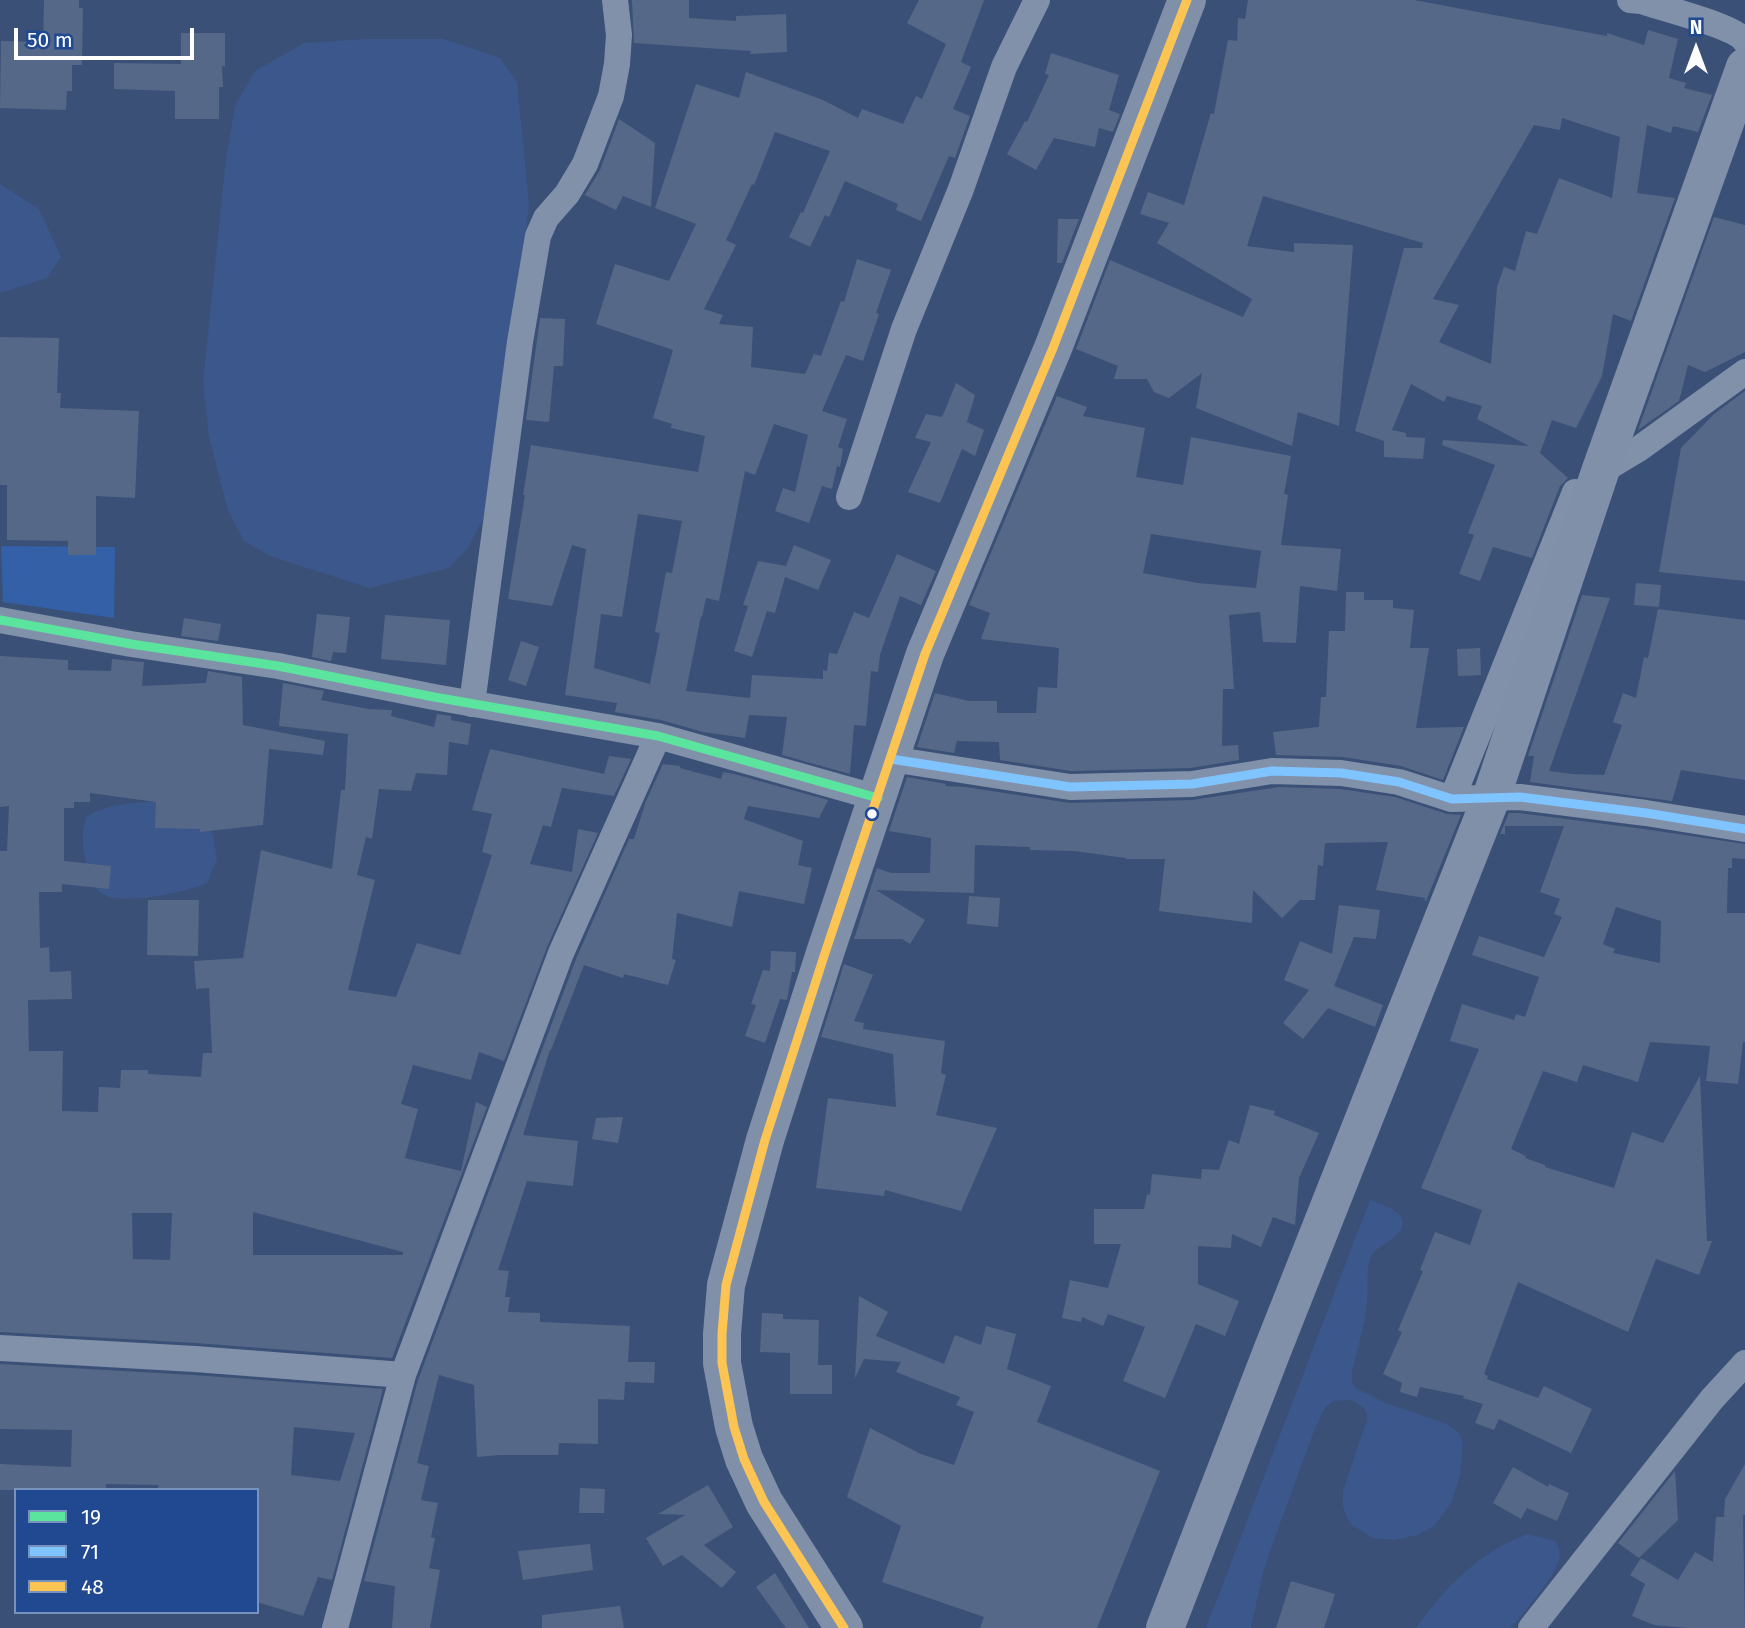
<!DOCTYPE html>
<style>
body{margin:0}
#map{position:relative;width:1745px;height:1628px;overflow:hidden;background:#3a5077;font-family:"Fira Sans",sans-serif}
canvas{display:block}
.legend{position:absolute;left:14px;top:1488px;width:245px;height:126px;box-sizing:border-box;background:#204991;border:2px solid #7992bd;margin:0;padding:9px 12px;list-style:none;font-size:21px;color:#fff}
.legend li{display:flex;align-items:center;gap:14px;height:35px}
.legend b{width:35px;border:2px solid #7992bd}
.north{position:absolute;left:1661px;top:14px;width:70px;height:70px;-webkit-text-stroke:5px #204991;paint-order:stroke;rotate:0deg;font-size:19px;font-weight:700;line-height:28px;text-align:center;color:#fff}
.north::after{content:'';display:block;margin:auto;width:24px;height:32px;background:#fff;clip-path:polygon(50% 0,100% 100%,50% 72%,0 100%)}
.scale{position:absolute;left:14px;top:28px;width:180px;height:32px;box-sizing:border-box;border:4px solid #fff;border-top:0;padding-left:9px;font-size:21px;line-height:24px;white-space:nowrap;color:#fff;-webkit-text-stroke:5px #204991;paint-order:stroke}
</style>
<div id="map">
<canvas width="1745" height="1628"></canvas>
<ul class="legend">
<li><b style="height:9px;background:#5ae49d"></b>19</li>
<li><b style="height:9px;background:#80c4ff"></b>71</li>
<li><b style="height:9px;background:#fcc553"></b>48</li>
</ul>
<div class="north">N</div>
<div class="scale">50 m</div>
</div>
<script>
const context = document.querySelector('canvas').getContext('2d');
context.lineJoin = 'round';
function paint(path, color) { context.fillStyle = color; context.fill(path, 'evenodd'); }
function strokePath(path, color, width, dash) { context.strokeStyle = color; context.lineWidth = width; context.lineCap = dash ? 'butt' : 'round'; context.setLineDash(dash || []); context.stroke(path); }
paint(new Path2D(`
 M1,546L115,547L114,618L3,602Z`), '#3460a7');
paint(new Path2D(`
 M367,39H444L500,58L517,82L529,203L511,363L491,494L482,521L467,549L449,568L369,588L270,556L244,541L228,511L209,437L203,382L226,159L235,106L255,71L304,43Z
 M0,184L39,209L61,257L47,278L0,293Z
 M161,801L196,814L213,834L217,859L207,883C186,892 120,907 101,893C89,884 81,848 83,833C83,827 85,822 86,817C108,803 135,803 161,801Z
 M1370,1200C1378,1202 1400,1211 1402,1219C1408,1238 1374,1244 1370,1259C1366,1273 1369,1288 1367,1303C1365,1326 1357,1349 1352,1372V1383L1356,1388L1386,1403L1447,1424L1458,1432L1463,1441L1460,1476L1451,1503L1434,1526L1418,1535L1393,1540L1373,1538L1352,1525L1346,1516L1343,1505V1491L1367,1420V1414L1364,1408L1352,1400L1333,1401L1324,1409L1314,1431L1273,1543L1263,1572L1251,1628H1206Z
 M1528,1534L1555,1541C1557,1545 1559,1548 1560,1552C1562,1570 1523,1613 1511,1628H1416C1447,1585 1478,1553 1528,1534Z`), '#3b578b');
paint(new Path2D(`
 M44,0H79V8H83L82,65H72V91H67L66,110L0,108L1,41L43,42Z
 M632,0H689V18L736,21V16L786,14L787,52L750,54L751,51L634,43Z
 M919,0H984L961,62L971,67L953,109L970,116L955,158L949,156L921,221L896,210L898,204L845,181L829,217L825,215L810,247L789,237L801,212L803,213L830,151L775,132L754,185L752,184L726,240L736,245L704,309L723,315L719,324L753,327L751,367L805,374L814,354L821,356L841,301L844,302L857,259L891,270L876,313L879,314L863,361L846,355L822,411L847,419L838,447L843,449L840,467L837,466L832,489L822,486L809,523L775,511L783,488L795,492L808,435L774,424L755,475L745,471L719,601L706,598L702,617L701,616L686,691L750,698L752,675L823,679V670L827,671L829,653L837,654L854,612L869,618L897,554L936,571L921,605L900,596L880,655L878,672L871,671L866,726L854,725L850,774L782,755L787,717L749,715L745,738L703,732L661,720L615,712L617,703L565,695L586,549L572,545L552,606L508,599L525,495H523L531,445L698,472L705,436L671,428L672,424L653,418L673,350L596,324L615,264L669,281L696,224L655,208L696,84L739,98L746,72L823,100L858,118L862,109L903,124L916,96L922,99L946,44L907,23ZM638,514L682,521L672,573L666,572L655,632L660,633L650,684L594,668L601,614L622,617Z
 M1248,0H1414L1607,36V33L1644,45L1648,30L1678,39L1669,78L1686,83L1684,88L1712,95L1698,132L1673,126L1671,133L1647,125L1637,193L1675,198L1631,321L1613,314L1602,376L1576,428L1552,420L1540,453L1568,478L1560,486L1532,558L1493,547L1480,581L1459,574L1474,535L1468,533L1495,465L1442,445L1443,440L1529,446L1477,419L1482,406L1447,396L1444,402L1411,384L1392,430L1406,433V437L1425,438L1423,459L1384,457V441L1355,431L1404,248H1422L1423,243L1263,196L1247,246L1294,252V243L1353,245L1339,426L1298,412L1292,446L1196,408L1202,373L1169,398L1154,392L1147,379H1114L1118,366L1076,349L1110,260L1243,317L1252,299L1157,243L1169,223L1140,214L1148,192L1184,205L1211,113L1214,114L1228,40L1237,41L1238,18L1245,19ZM1562,118L1620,137L1612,198L1559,178L1537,234L1526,231L1515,271L1504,267L1497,287L1491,364L1439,342L1459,305L1433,299L1534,125L1560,130Z
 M181,33H225V66H222L223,87H219V119H175V91L114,89V63L181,64Z
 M1051,53L1119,75L1109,110L1120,114L1113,132L1099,128L1095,147L1054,138L1036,170L1007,154L1025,121L1027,122L1049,75L1045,74Z
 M619,119L655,143L651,207L623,196L616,210L585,195L600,170Z
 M1714,217L1745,225V352L1705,372L1688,365L1679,401L1638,430Z
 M1058,219H1079L1062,263H1057Z
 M540,318L565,319L563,366H554L549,422L526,420Z
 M0,337L59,338L57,393H61L60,408L139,411L135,498L96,496V555H68V541L7,540V485H0Z
 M956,383L975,395L967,422L984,430L975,456L962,449L940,503L908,492L931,442L915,438L926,414L941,417L943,415Z
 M1745,391V581L1659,572L1681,448L1714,414Z
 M1057,396L1087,407L1083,416L1145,428L1136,477L1183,485L1191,437L1291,456L1284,494L1288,495L1281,545L1341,549L1337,591L1300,586L1296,643L1263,642L1260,612L1229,615L1234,689H1223L1222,746L1238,745L1239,760L1191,768L1071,771L1000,760L999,742L957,741L954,753L917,747L935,693L969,701H997V713H1036L1038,687L1057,688L1059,648L981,639L990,613L969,605ZM1151,534L1261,551L1256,588L1198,583L1143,573Z
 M794,545L831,560L818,590L785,577L775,613L767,611L752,657L734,651L748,606L743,605L758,561L786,566Z
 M1636,583L1661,585L1659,607L1634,605Z
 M1346,592H1364V600H1393V608L1414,610L1410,648H1429L1416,728L1464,727L1443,780L1401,766L1343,757L1276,755L1273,732L1319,727L1321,697H1326L1329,631H1345Z
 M1582,595L1610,598L1549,771L1573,774L1604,775L1622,725L1613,722L1623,693L1636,698L1644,657L1648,658L1658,609L1745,620V780L1681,770L1672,801L1530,782L1534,756H1528Z
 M317,614L350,617L346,653L333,652L331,661L312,657Z
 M385,615L450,620L446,665L381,659Z
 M184,618L221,624L218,641L181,636Z
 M521,641L539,647L526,686L508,680Z
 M1480,648L1481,675L1458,676L1457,649Z
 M0,656L68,660V670L111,671L112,659L144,662L142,686L206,683L208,671L242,677L243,725L325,741L323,755L269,749L263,825L200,832V829L155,828L156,802L90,793V802H74V808H64V861L111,866L109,889L62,884V892H39L40,948L49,947L50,972L71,971L72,999L28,1000L29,1051H63L62,1111L98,1112L99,1087L120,1088L121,1070H148V1074L201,1077L203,1053H212L209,988L196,989L194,961L243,958L261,850L332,869L341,790H345L348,734L279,726L283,683L324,691L321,700L368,709L392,710L391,716L434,727L437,714L451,716V720L471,724L468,745L449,742L447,775L416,773L411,791L379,789L372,839L366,837L357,875L375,880L348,990L396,997L417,943L460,955L492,855L482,852L492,814L472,810L490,749L604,774L609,756L631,759L614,796L562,788L551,827L543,825L530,864L572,872L578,829L598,833L547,947L504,1061L479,1052L471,1080L413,1065L401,1104L418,1109L405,1158L461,1171L476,1102L487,1107L392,1358L196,1343L0,1332V851H7L9,806L0,807ZM253,1212L403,1252V1255H253ZM132,1213H172L170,1260L133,1259Z
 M663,764L680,766V768L721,779L723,772L734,774L828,800L819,818L748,806L744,819L803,841L798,865L812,868L804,904L739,891L732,927L677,913L672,959L676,960L668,985L624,974L623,978L584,965L551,1050H550L523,1135L578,1141L573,1186L527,1181L498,1270L509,1271L505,1297H510L508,1312L540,1313V1322L630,1326L628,1362H655L654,1383L625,1382L624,1400L598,1399V1444L559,1443L558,1455H499L477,1457L474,1385L439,1375L417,1463L429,1466L421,1500L438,1503L431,1537L435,1538L429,1568L440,1570L430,1628H392L395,1586L364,1581L418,1380L576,959L629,839H634L646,801Z
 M907,777L946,784L945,786L965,787L1070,803L1192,800L1279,787L1340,789L1395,797L1447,814L1461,815L1426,901H1425V898L1376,890L1388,842L1325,843L1323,866L1318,865L1315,900H1300L1282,918L1253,890L1252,923L1159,911L1165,859H1126V858L1074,851L1030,850V847L975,845L974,893L876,890L925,920L910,944L902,939H854L877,868L891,873H930L931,838L889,831Z
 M1509,813H1519L1644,829L1745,844V859L1732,858V868H1728L1727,913H1745V1042H1743L1738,1084L1706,1081L1710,1046L1650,1042L1638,1082L1583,1065L1577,1082L1543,1071L1511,1149L1526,1156L1525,1158L1545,1165V1167L1614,1188L1632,1132L1663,1143L1700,1076L1707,1241H1712L1699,1275L1656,1259L1628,1332L1518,1282L1484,1374L1488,1376L1487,1379L1538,1398L1544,1386L1592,1409L1571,1453L1499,1419L1494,1430L1475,1423L1483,1404L1463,1398L1464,1396L1420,1387L1417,1397L1400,1392L1402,1383L1383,1374L1402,1332L1398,1330L1423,1271L1420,1270L1435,1232L1470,1245L1482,1210L1421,1188L1479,1049L1450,1041L1462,1004L1514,1020L1516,1014L1525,1017L1539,977L1472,955L1479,936L1544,957L1562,917L1554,914L1560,899L1540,892L1564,826H1505V834H1500ZM1616,907L1661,921L1660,963L1613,953L1615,949L1603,944Z
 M969,896L1000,898L998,927L967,924Z
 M148,900H199L198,956L147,955Z
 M1339,905L1380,910L1376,939L1354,937L1334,986L1383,1005L1375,1027L1328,1008L1303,1039L1283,1023L1309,990L1284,980L1300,941L1332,954Z
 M771,951L796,952L795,972H792L787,1000L780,999L765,1043L745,1036L756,1005L751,1004L763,970L770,971Z
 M844,964L873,975L854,1021L864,1023L863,1029L945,1041L941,1073L946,1075L936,1115L997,1128L961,1211L885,1190L884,1196L816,1188L828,1098L896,1107L893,1054L821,1037Z
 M1250,1105L1275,1111L1274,1115L1319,1133L1299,1178L1295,1225L1273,1217L1261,1247L1232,1234L1231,1248L1198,1246V1284L1239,1301L1225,1336L1196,1324L1165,1398L1123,1381L1145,1327L1108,1314L1103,1326L1082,1317L1081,1322L1062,1318L1070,1280L1108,1288L1121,1244H1094V1209H1144L1147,1194L1150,1195L1152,1174L1201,1179L1202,1169L1219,1170L1229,1140L1239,1144Z
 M623,1117L618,1143L592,1139L596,1118Z
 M859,1296L888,1312L876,1336L944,1364L955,1335L981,1345L986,1326L1016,1334L1007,1369L1051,1386L1037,1422L1160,1471L1097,1628H980L984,1617L882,1582L901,1526L847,1497L870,1428L921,1454L954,1465L974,1412L956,1405L960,1397L896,1372L901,1362L864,1359L855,1378Z
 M762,1313L783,1314V1319L819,1320L818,1365H832V1394H790V1353L760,1352Z
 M0,1364L194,1375L383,1389L332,1580L318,1577L303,1616L257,1602V1490H157L159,1485L106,1484V1490H0V1464L71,1467L72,1430L0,1429ZM294,1427L355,1433L340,1481L291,1475Z
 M1745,1464V1515H1743L1745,1628H1688L1654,1625L1632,1616L1645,1584L1630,1575L1641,1558L1678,1580L1695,1552L1713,1562L1716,1517H1724L1725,1499Z
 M1513,1467L1548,1487L1549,1484L1569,1493L1557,1521L1527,1508L1521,1519L1493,1503Z
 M1675,1471L1678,1520L1639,1558L1618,1543Z
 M708,1485L733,1527L704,1545L736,1572L722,1588L682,1555L663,1566L646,1538L685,1515L658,1514Z
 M580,1488L605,1489L604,1513H579Z
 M590,1544L593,1570L523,1580L518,1551Z
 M775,1573L809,1628H786L756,1587Z
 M1291,1581L1335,1594L1324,1628H1276Z
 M620,1606L624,1628H542V1615Z`), '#566887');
strokePath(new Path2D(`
 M1630,0L1641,1C1661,8 1735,26 1745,41
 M1600,472L1640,448L1745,372
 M849,497L904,329L961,189L1004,67L1037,0
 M0,620L131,644L278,666L434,697L658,736L878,798
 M472,704L520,342L538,236L546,218L567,194L585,164L611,96L617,64L619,35L615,0
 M891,759L1070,787L1192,784L1272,771L1341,773L1399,782L1452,799L1520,797L1646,813L1745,829
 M1452,799L1575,492
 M0,1348L195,1359L403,1375
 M335,1628L403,1375L561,953L658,736
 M1531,1628L1712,1399L1745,1363`), '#8191aa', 26);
strokePath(new Path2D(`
 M844,1628L764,1502L744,1459L734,1427L722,1363V1334L726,1285L765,1140L825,953L925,654L1053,348L1187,0
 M1165,1628L1272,1351L1491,798L1600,472L1745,67`), '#8190a9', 38);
strokePath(new Path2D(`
 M0,620L131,644L278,666L434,697L658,736L878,798`), '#5ae49d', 9);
strokePath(new Path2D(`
 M891,759L1070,787L1192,784L1272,771L1341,773L1399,782L1452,799L1520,797L1646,813L1745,829`), '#80c4ff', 9);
strokePath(new Path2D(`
 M844,1628L764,1502L744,1459L734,1427L722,1363V1334L726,1285L765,1140L825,953L925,654L1053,348L1187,0`), '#fcc553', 9);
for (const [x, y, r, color] of [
 [872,814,6,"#fff"]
]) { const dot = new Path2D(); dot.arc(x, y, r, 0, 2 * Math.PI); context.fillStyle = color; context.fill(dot); strokePath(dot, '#204991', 2.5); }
</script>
